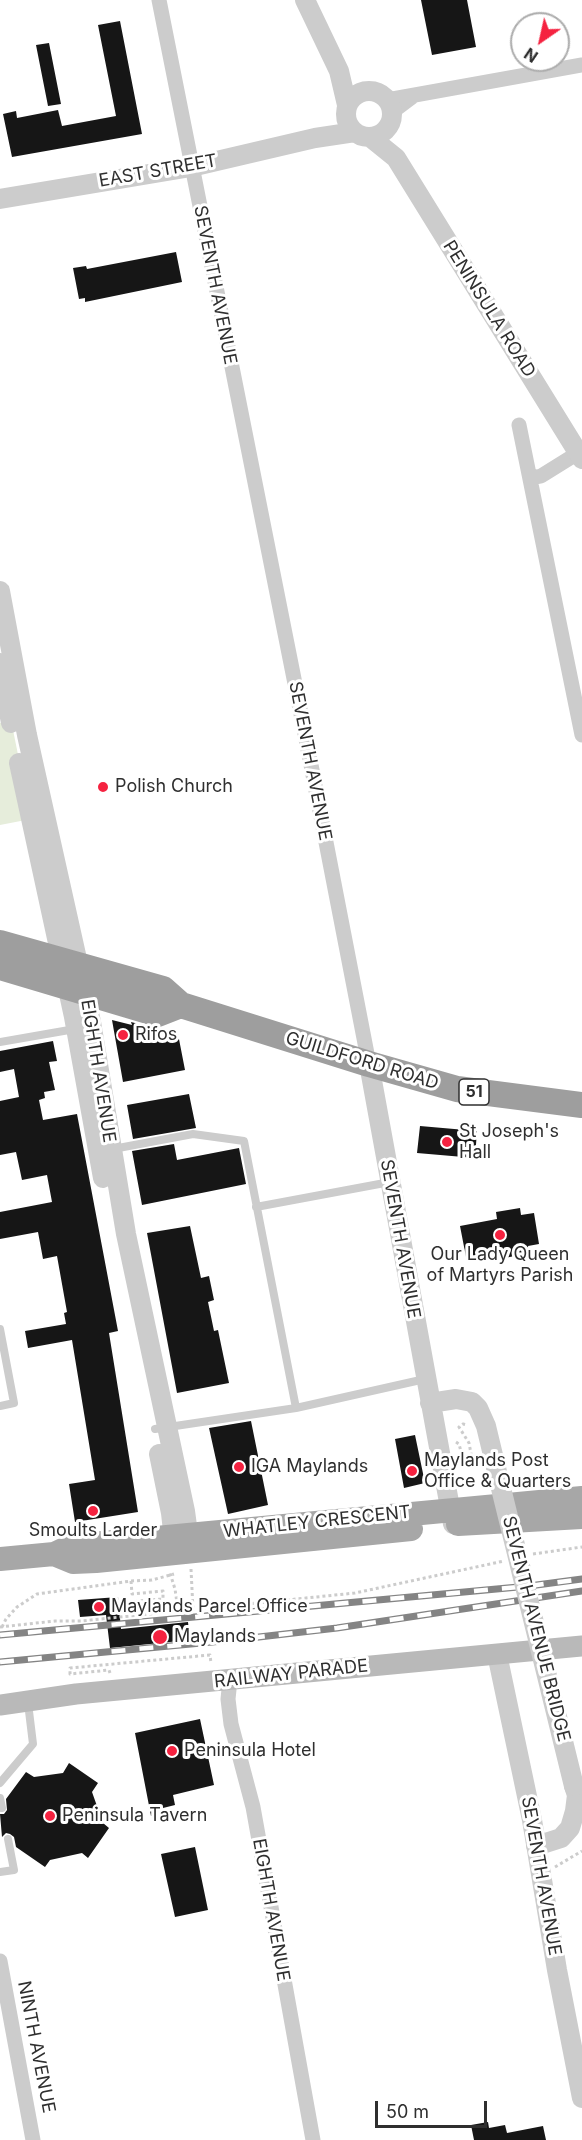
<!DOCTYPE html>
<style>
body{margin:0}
#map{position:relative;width:582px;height:2140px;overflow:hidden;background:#fff;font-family:Inter,sans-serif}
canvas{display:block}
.north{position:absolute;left:510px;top:12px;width:60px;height:60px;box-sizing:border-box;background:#fff;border:2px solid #acacac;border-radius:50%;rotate:214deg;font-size:16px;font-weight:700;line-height:24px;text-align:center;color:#2f2f2f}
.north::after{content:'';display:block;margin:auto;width:21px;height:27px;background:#f52240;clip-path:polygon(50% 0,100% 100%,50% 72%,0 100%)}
.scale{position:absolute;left:375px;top:2101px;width:112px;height:27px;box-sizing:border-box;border:3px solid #2f2f2f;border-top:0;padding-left:8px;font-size:18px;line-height:21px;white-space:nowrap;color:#2f2f2f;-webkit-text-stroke:4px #fff;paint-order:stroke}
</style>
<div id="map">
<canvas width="582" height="2140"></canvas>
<div class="north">N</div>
<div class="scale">50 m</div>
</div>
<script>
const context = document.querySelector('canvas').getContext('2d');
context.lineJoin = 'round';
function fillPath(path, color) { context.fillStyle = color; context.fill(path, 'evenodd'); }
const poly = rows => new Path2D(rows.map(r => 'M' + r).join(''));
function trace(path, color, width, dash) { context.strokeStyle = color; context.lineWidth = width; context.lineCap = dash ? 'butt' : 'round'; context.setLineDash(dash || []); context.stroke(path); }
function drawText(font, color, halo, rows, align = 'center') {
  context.font = font + ' Inter,sans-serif'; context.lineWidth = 6; context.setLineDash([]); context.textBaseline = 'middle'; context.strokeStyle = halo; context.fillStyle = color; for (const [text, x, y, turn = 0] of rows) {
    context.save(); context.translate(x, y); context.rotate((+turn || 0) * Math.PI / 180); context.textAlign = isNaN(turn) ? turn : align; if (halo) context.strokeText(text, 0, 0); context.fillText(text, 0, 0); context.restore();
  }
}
fillPath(poly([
 [11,720,31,819,0,825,0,723]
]), '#e6eddb');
fillPath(poly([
 [421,0,467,0,476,47,432,55],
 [120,21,142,134,12,157,3,114,16,111,17,118,58,110,62,126,116,116,98,25],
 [49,43,61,104,48,106,36,45],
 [176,252,182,282,85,302,85,298,79,299,73,268,86,266,87,269],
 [112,1020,132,1025,131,1022,178,1034,185,1070,123,1082],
 [53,1041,57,1061,49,1062,55,1090,44,1092,45,1098,39,1100,43,1120,77,1114,118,1331,109,1333,138,1512,75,1522,69,1484,95,1480,72,1340,28,1348,25,1331,66,1324,64,1313,67,1312,57,1256,43,1259,38,1232,0,1239,0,1212,52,1202,47,1175,22,1180,16,1152,0,1155,0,1101,19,1097,14,1069,0,1072,0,1051],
 [189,1094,196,1128,133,1139,127,1105],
 [420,1126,477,1131,475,1158,417,1153],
 [174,1144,177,1160,239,1148,246,1184,142,1205,132,1151],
 [520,1208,521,1215,534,1213,539,1244,528,1246,529,1253,505,1258,503,1250,466,1257,460,1226,497,1219,496,1212],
 [190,1226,201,1278,209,1276,214,1300,208,1302,214,1331,218,1330,229,1383,177,1393,147,1233],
 [251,1421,268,1505,228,1514,209,1428],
 [415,1435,425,1483,404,1488,395,1439],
 [118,1597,121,1629,188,1622,190,1640,110,1648,106,1615,80,1617,78,1600],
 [200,1719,214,1785,173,1795,175,1805,163,1808,165,1814,151,1816,135,1733],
 [69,1763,98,1783,92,1792,103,1823,109,1828,88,1858,82,1853,50,1860,45,1867,16,1847,14,1837,10,1834,6,1833,2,1837,0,1814,4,1814,7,1810,6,1799,26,1772,34,1777,63,1773],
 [195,1847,208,1910,175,1917,161,1854],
 [488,2122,489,2128,505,2125,507,2133,543,2126,546,2140,474,2140,471,2125]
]), '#161616');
trace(poly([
 [456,1442,459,1444,464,1463,468,1466,473,1464,469,1443,459,1427,463,1424,467,1425],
 [533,1554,582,1547],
 [191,1569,193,1609],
 [131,1581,132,1594,163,1591,163,1599,137,1601,138,1606,177,1603,175,1589,170,1573],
 [0,1627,55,1621,81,1621,355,1593,504,1561],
 [2,1627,6,1619,17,1607,37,1594,131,1581,152,1580,174,1574],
 [110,1673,109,1670,70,1674,70,1668,210,1655,211,1663],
 [555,1867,582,1851]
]), '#ccc', 3, [3, 3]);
trace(poly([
 [0,1042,75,1029],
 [113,1149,193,1134,244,1141,296,1408],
 [256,1207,390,1182],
 [0,1329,14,1403,0,1406],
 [155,1429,296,1408,425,1379],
 [0,1783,33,1744,28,1703],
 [0,1798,2,1808],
 [0,1872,14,1870,8,1839]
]), '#ccc', 8);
trace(poly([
 [159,0,306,739,369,1064],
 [387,100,582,65],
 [392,112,412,97],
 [519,425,582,735],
 [531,478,541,476,578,453],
 [230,1680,228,1699,231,1724,253,1807,313,2140],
 [0,1961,33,2140]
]), '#ccc', 15);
trace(poly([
 [305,0,339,71,347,105],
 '346 114a23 23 0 1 1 46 0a23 23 0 1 1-46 0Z',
 [370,137,396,158,582,459],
 [0,199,191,167,315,138,355,132],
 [0,591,27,735,91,1022,126,1234,185,1511,190,1548],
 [0,663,11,723],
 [19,763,74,1017,103,1178],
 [369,1064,453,1524],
 [430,1403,456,1399,472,1402,478,1408,486,1426,498,1476],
 [159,1454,171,1513,175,1549],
 [497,1654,532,1820,557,1970,582,2098],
 [536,1846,561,1838,570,1828,575,1811,577,1795,574,1786]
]), '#ccc', 20);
trace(poly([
 [0,1705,76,1694,582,1646]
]), '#b9b9b9', 21);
trace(poly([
 [458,1524,582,1517],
 [56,1555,73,1562,96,1561,411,1529],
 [0,1559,54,1554,71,1546,582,1498]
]), '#a7a7a7', 24);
trace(poly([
 [0,943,163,989,181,1005,369,1064,457,1089,582,1105],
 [0,967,158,1014,181,1005]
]), '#9e9e9e', 26);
const rail = poly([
 [0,1635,529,1586,582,1579],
 [0,1662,233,1640,337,1628,582,1591]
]);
trace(rail, '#848484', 7);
trace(rail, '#fff', 4.5, [14]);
trace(poly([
 [498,1476,574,1786]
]), '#ccc', 20);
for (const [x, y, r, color] of [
 [103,787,6,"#f52240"],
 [123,1035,6,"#f52240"],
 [447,1142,6,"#f52240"],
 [500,1235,6,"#f52240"],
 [239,1467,6,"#f52240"],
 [412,1471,6,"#f52240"],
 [93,1511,6,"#f52240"],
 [99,1607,6,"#f52240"],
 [160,1637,8,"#f52240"],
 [172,1751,6,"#f52240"],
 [50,1816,6,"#f52240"]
]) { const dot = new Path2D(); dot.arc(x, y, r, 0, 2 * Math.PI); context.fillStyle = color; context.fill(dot); trace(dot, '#fff', 2); }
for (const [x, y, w] of [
 [474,1092,30]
]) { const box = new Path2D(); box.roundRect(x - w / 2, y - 13, w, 26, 4.5); context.fillStyle = '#fff'; context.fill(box); trace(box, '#2f2f2f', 1.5); }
drawText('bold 16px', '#2f2f2f', null, [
 ["51",474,1092]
]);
drawText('18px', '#2f2f2f', '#fff', [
 ["EAST STREET",158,171,-10],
 ["SEVENTH AVENUE",215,285,79],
 ["PENINSULA ROAD",489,309,58],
 ["SEVENTH AVENUE",310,761,79],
 ["GUILDFORD ROAD",362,1061,17],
 ["EIGHTH AVENUE",98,1071,81],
 ["SEVENTH AVENUE",400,1239,80],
 ["WHATLEY CRESCENT",317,1522,-6],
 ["SEVENTH AVENUE BRIDGE",536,1629,76],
 ["RAILWAY PARADE",291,1674,-6],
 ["SEVENTH AVENUE",541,1876,80],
 ["EIGHTH AVENUE",271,1910,80],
 ["NINTH AVENUE",36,2047,79]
]);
drawText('18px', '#2f2f2f', '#fff', [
 ["Polish Church",115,787],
 ["Rifos",135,1035],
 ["St Joseph's",459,1132],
 ["Hall",459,1153],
 ["Our Lady Queen",500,1255,"center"],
 ["of Martyrs Parish",500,1276,"center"],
 ["Maylands Post",424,1461],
 ["Office & Quarters",424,1482],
 ["IGA Maylands",251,1467],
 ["Smoults Larder",93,1531,"center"],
 ["Maylands Parcel Office",111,1607],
 ["Maylands",174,1637],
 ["Peninsula Hotel",184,1751],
 ["Peninsula Tavern",62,1816]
], 'left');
</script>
